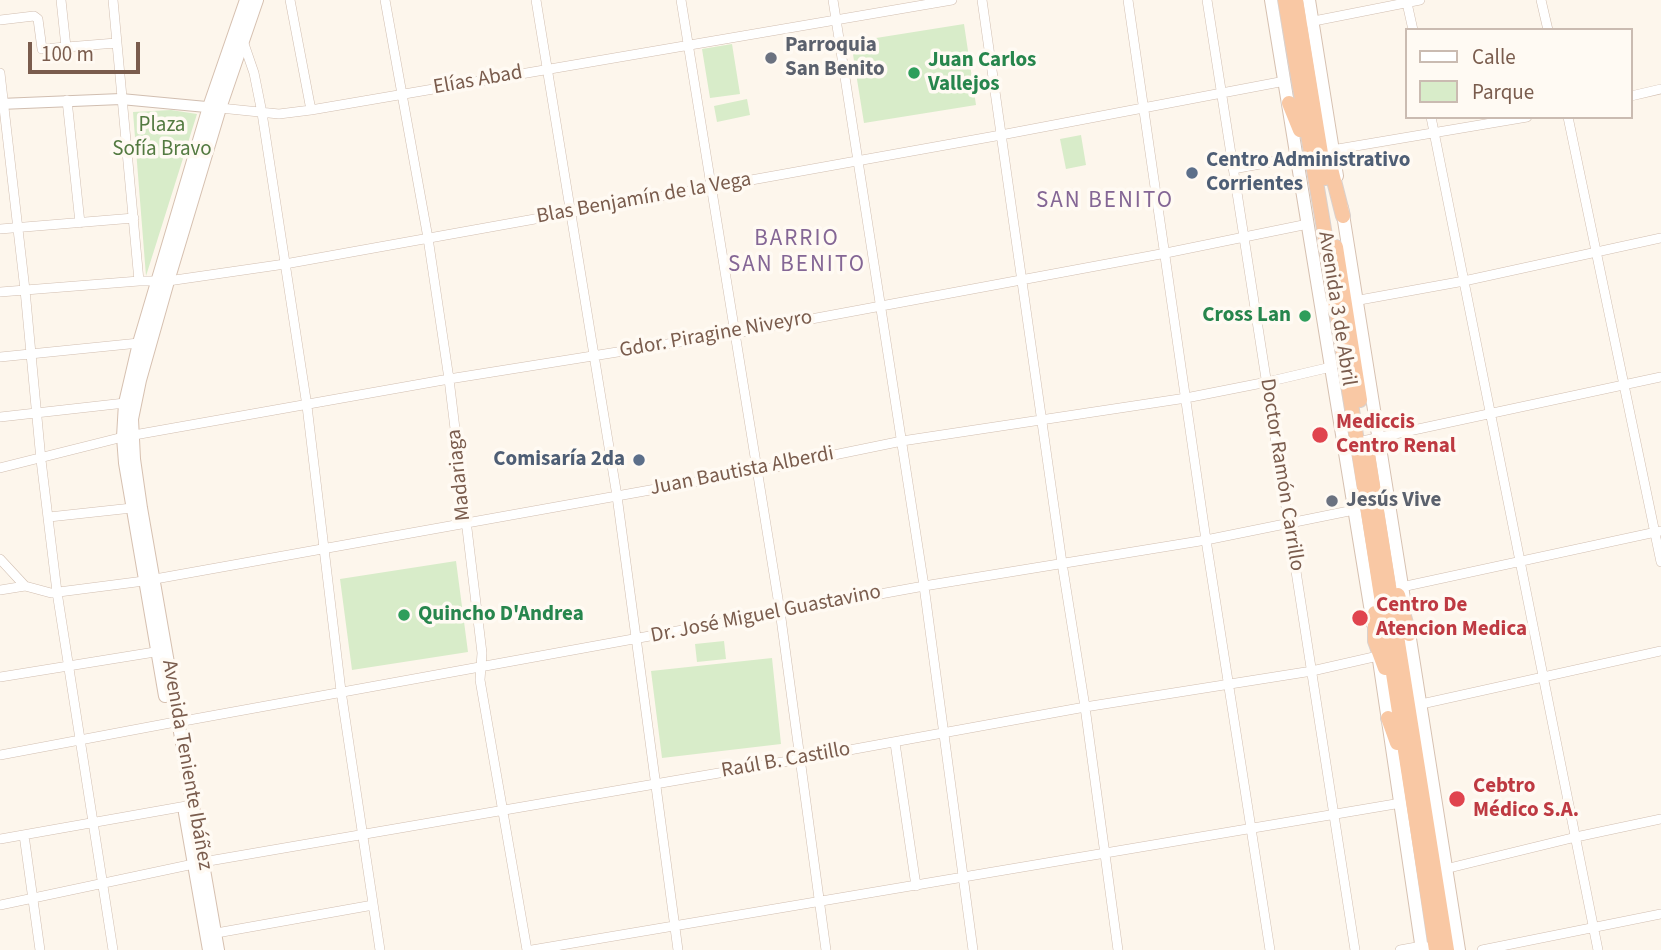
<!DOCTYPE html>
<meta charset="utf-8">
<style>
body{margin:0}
#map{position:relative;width:1661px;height:950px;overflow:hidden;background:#fdf6ec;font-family:"Source Sans 3",sans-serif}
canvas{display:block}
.legend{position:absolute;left:1405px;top:28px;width:228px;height:91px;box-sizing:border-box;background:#fffaf3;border:2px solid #cabbb1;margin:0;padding:9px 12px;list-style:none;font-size:21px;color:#7a5c4d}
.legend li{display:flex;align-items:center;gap:14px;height:35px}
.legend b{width:35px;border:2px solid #cabbb1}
.scale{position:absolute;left:28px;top:42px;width:112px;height:32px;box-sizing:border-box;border:4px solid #7a5c4d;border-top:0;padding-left:9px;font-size:21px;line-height:24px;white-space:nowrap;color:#7a5c4d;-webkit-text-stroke:5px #fffaf3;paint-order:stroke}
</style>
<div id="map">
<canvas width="1661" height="950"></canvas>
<ul class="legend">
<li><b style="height:9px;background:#fff"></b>Calle</li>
<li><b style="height:19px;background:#d8ecc9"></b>Parque</li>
</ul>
<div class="scale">100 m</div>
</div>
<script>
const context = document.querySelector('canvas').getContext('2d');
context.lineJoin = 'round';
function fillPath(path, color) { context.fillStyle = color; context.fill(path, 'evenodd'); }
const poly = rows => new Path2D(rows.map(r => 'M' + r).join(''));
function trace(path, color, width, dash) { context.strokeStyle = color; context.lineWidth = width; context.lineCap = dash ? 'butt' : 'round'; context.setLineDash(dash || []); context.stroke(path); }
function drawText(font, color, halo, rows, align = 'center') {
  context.font = font + ' "Source Sans 3",sans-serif'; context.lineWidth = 7; context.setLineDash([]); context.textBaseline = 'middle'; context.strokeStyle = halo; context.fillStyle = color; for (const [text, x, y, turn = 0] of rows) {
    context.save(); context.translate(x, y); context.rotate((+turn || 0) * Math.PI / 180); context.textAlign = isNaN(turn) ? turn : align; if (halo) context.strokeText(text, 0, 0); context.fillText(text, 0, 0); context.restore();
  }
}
fillPath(poly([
 [964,24,976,105,864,123,851,42],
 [732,44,740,94,710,98,702,49],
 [747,99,750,115,717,122,714,106],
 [171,110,197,114,146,276,133,112],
 [1081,135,1086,165,1066,169,1060,139],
 [456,561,468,652,352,670,340,579],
 [724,641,726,659,697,662,695,644],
 [772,658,781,744,662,758,651,671]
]), '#d8ecc9');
const minor = poly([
 [61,0,66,47],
 [113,0,139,281],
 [290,0,311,110],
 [385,0,428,238,449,379,482,653,480,680,527,950],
 [536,0,617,496,678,950],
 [681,0,780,611,826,950],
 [833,0,924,586,973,950],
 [982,0,1062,563,1085,707,1118,950],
 [1128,0,1206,540,1270,950],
 [1207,0,1355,950],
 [1541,0,1548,30],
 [1407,3,1413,30],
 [0,20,34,16,38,19,42,49,116,43],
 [1309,22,1420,0],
 [243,41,254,73,262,113,307,406,341,691,380,950],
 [0,73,25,290,41,460,57,592,113,950],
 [1631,96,1661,89],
 [67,100,80,223],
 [220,108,279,114,311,110,952,0],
 [1431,117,1598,950],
 [1568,117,1661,562],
 [1332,150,1527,117],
 [1233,169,1298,157],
 [0,229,134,218],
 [0,292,139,281,168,281,285,264,1001,135,1285,81],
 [1321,307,1464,281,1661,238],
 [0,357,139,343],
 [0,417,125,403],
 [1353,443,1661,377],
 [0,468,123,437,449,379,736,333,1166,253,1308,224],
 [49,517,132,508],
 [0,559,25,586,51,593,144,581,756,471,902,441,1186,398,1267,382,1331,367],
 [1397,588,1661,531],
 [0,590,25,586],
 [0,677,161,651],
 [1417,705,1661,651],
 [178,722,924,586,1206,540,1354,510],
 [895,743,916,886],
 [0,755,170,723],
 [24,835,40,950],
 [0,839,192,805],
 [1441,870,1576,837,1661,819],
 [0,905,203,862,800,759,1085,707,1312,671,1378,656],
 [211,934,373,905],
 [532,950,1401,803],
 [1400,950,1422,946,1440,950],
 [1482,950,1661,914]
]);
const tertiary = poly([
 [0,104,121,99,217,108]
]);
const secondary = poly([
 [1271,0,1373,624],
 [1309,0,1337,176],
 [1342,208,1405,605],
 [1408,626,1459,950],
 [1379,660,1422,950],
 [165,696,125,463,123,437,125,403,139,343,209,107,246,0],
 [185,813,209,950],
 [218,950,141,508,134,459,132,419,140,380,168,281,220,108,257,0]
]);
const trunk = poly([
 [1285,0,1323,223,1436,950],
 [1296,0,1325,178],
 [1289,103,1300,130],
 [1330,165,1343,216],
 [1336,247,1360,400],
 [1368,454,1447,950],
 [1398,595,1409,634],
 [1375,613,1375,641,1385,668],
 [1388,718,1397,743]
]);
trace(minor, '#d1beb0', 10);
trace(tertiary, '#d1beb0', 12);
trace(secondary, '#d6c0b0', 14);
trace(trunk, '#dad1cd', 16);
trace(minor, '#fff', 9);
trace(tertiary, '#fff', 10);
trace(secondary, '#fff', 12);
trace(trunk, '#f9c8a4', 14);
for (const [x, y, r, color] of [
 [771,58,7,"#6b7280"],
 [914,73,7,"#2e9e5b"],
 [1192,173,7,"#5c6f8a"],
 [1305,316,7,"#2e9e5b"],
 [1320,435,9,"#e0444e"],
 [639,460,7,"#5c6f8a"],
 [1332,501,7,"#6b7280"],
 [404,615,7,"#2e9e5b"],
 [1360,618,9,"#e0444e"],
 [1457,799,9,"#e0444e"]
]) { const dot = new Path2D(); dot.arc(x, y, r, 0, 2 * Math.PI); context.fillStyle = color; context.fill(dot); trace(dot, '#fffaf3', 2.5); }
drawText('bold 21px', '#5b616d', '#fffaf3', [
 ["Parroquia",785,46],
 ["San Benito",785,70],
 ["Jesús Vive",1346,501]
], 'left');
drawText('bold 21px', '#27864d', '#fffaf3', [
 ["Juan Carlos",928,61],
 ["Vallejos",928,85],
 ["Cross Lan",1291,316,"right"],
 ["Quincho D'Andrea",418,615]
], 'left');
drawText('21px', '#7a5c4d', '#fffaf3', [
 ["Elías Abad",478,81,-10],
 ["Blas Benjamín de la Vega",644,199,-10],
 ["Avenida 3 de Abril",1336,309,81],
 ["Gdor. Piragine Niveyro",716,335,-10],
 ["Juan Bautista Alberdi",742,472,-11],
 ["Madariaga",460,475,-96],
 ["Doctor Ramón Carrillo",1281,475,81],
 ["Dr. José Miguel Guastavino",766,615,-11],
 ["Raúl B. Castillo",786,761,-10],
 ["Avenida Teniente Ibáñez",186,765,80]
]);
drawText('21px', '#537a41', '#fffaf3', [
 ["Plaza",162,126],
 ["Sofía Bravo",162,150]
]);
drawText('bold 21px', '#4e5e75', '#fffaf3', [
 ["Centro Administrativo",1206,161],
 ["Corrientes",1206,185],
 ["Comisaría 2da",625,460,"right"]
], 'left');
drawText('bold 21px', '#be3a42', '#fffaf3', [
 ["Mediccis",1336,423],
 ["Centro Renal",1336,447],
 ["Centro De",1376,606],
 ["Atencion Medica",1376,630],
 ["Cebtro",1473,787],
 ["Médico S.A.",1473,811]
], 'left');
context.letterSpacing = '2px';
drawText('23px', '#846695', '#fffaf3', [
 ["SAN BENITO",1105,202],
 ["BARRIO",797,240],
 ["SAN BENITO",797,266]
]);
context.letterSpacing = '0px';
</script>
